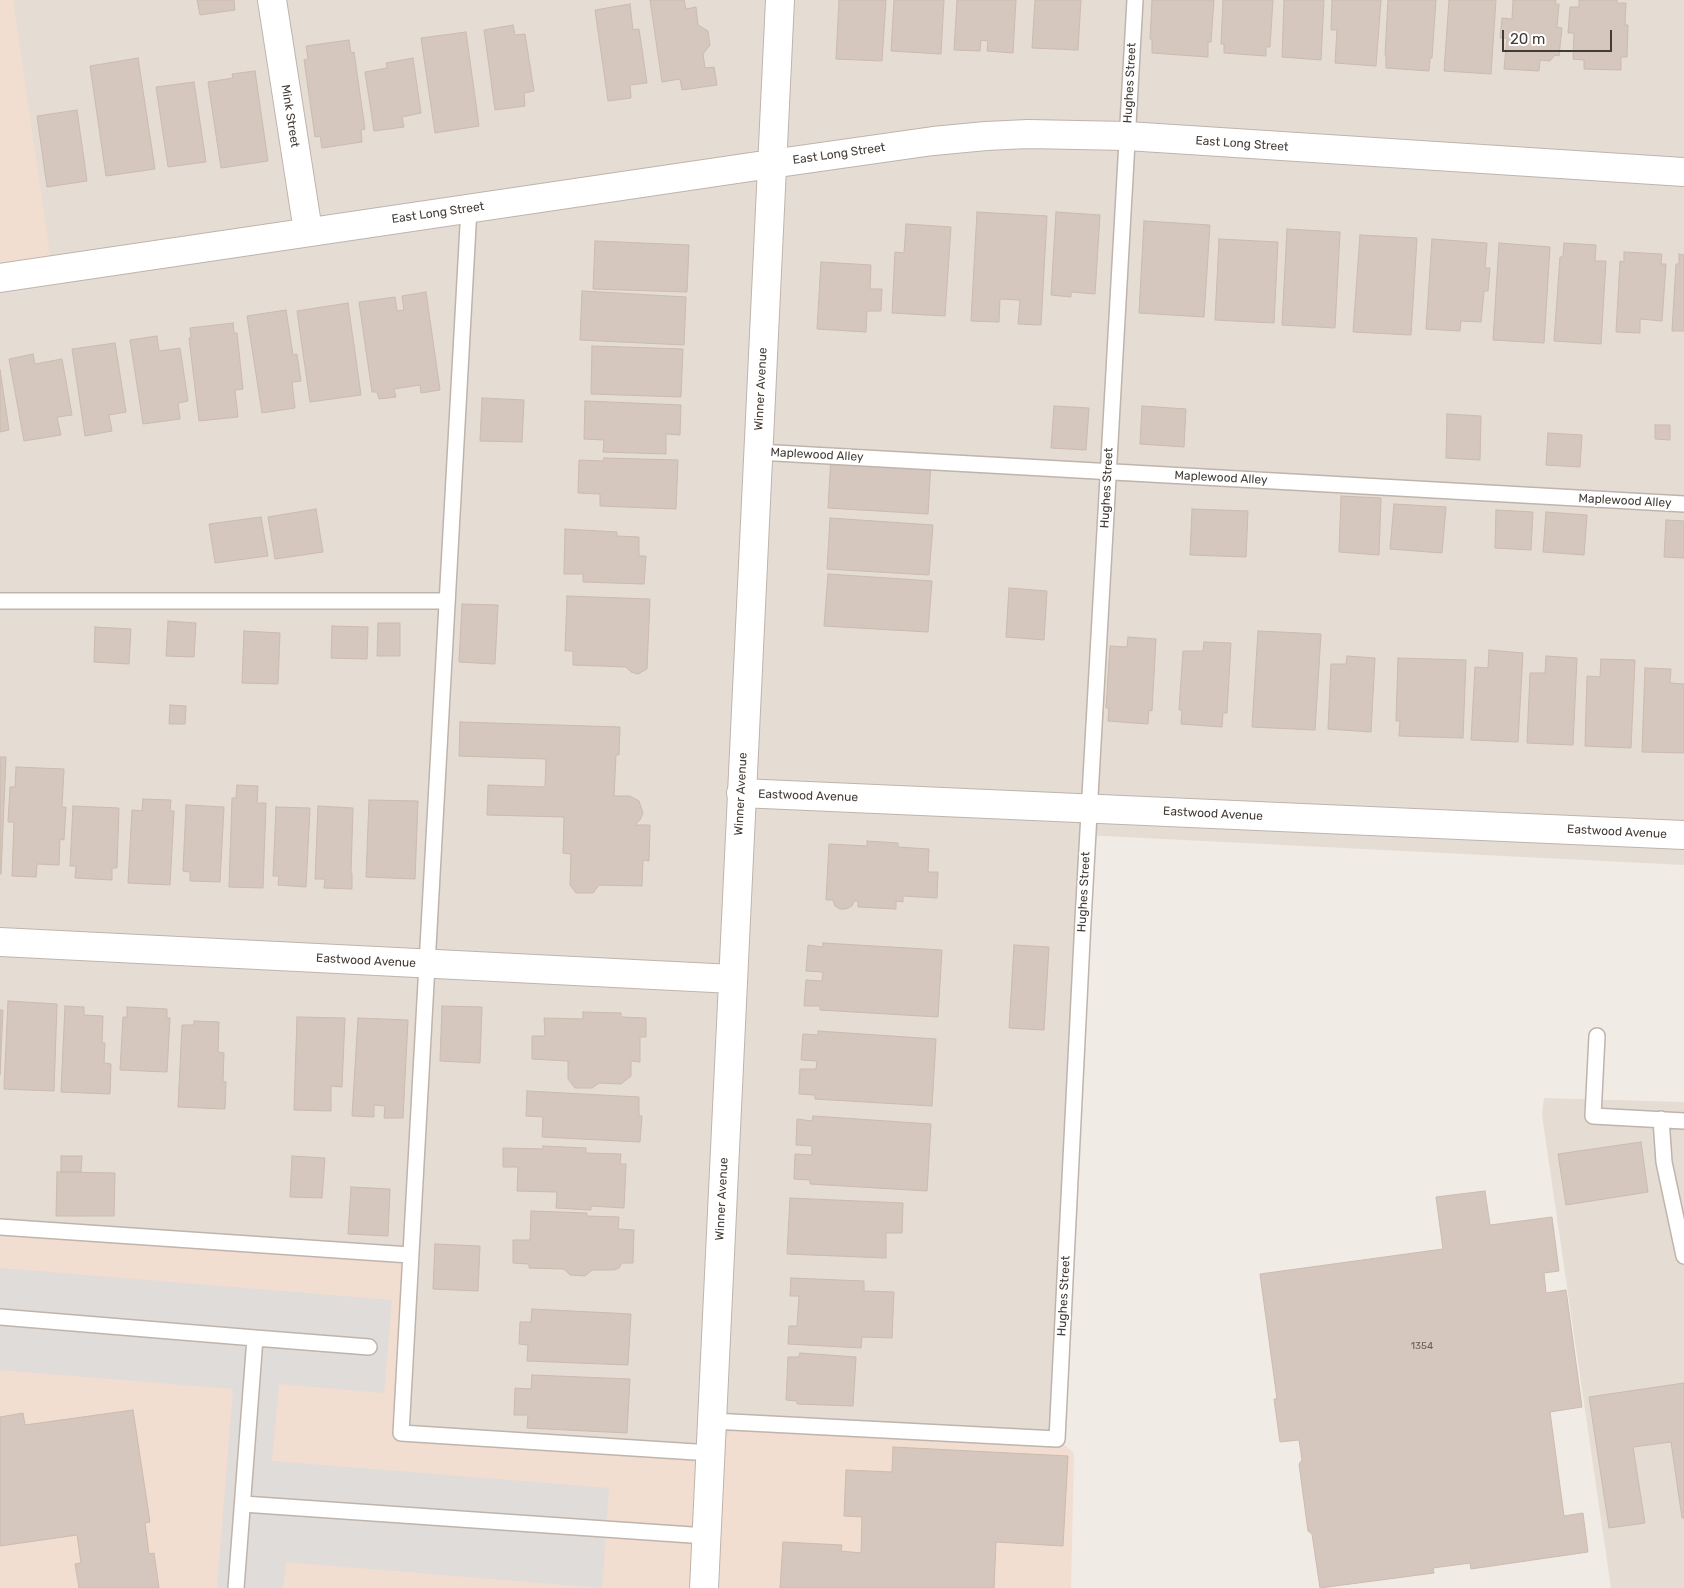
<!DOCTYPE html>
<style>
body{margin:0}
#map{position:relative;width:1684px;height:1588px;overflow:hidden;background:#f1ebe5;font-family:Rubik,sans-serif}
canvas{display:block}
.scale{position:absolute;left:1502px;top:30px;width:110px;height:22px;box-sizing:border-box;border:2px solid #433b35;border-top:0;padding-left:6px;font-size:15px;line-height:18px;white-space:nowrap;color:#433b35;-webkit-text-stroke:4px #fff;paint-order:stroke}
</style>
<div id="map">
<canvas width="1684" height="1588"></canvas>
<div class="scale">20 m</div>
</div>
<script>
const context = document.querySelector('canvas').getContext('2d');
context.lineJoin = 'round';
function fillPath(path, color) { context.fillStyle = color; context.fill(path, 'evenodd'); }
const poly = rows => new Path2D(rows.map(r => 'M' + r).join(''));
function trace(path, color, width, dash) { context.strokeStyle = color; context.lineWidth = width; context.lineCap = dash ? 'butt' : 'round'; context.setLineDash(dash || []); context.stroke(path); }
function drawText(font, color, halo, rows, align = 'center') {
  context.font = font + ' Rubik,sans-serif'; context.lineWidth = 4; context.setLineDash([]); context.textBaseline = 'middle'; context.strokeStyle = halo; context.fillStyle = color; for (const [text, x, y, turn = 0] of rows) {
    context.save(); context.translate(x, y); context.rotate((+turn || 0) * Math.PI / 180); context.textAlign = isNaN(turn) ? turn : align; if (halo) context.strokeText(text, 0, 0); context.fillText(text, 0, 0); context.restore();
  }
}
fillPath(poly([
 [0,0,1684,0,1684,865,1084,835,1057,1439,719,1444,401,1433,0,1229],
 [1544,1098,1684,1102,1684,1588,1611,1588,1542,1115]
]), '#e5dcd3');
fillPath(poly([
 [0,0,13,0,52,268,0,276],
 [0,1229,414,1257,401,1433,719,1444,736,1426,1057,1439,1074,1453,1071,1588,0,1588]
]), '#f2ddd1');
fillPath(poly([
 [0,1268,392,1300,384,1393,279,1384,272,1461,609,1488,602,1588,286,1562,283,1588,217,1588,233,1389,0,1370]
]), '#dfdcda');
const building = poly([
 [197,0,234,0,235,10,200,15,197,0],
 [650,0,684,0,686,9,696,7,698,25,708,31,710,45,703,54,705,68,714,67,717,85,682,90,680,79,662,82,650,0],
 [839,0,886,0,882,61,836,59,839,0],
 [894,0,944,0,941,54,891,51,894,0],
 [957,0,1016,0,1013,53,987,51,988,41,981,40,980,51,954,50,957,0],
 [1035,0,1081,0,1078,50,1032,48,1035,0],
 [1152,0,1214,0,1211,42,1208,42,1208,57,1152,53,1152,39,1150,39,1152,0],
 [1223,0,1273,0,1270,47,1266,47,1266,56,1224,53,1224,44,1221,44,1223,0],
 [1284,0,1324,0,1321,60,1282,57,1284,0],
 [1332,0,1381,0,1376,66,1335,63,1337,30,1331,30,1332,0],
 [1388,0,1436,0,1432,58,1430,58,1429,71,1386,68,1386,56,1385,55,1388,0],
 [1449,0,1496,0,1491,74,1444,71,1449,0],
 [1513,0,1556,0,1555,4,1559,4,1557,27,1562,28,1559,56,1555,55,1550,61,1540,60,1539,71,1504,69,1507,38,1500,38,1502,18,1512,19,1513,0],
 [1579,0,1617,0,1617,3,1626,3,1625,25,1628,25,1627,57,1621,57,1621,70,1584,69,1584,60,1573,59,1574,33,1568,33,1570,7,1579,7,1579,0],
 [630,4,633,30,639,29,647,83,630,85,631,98,608,101,595,10,630,4],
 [513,25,515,35,525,34,534,91,524,93,525,106,495,110,484,30,513,25],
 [466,32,479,126,435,133,421,38,466,32],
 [349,40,351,53,354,52,365,129,361,130,362,142,322,148,320,136,315,137,304,60,308,59,306,46,349,40],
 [138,58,155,169,106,176,90,66,138,58],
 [413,58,421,113,402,117,404,127,374,131,365,72,387,68,386,63,413,58],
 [255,71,268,161,221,168,208,82,233,78,232,74,255,71],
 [194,82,206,162,168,167,156,87,194,82],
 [77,110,87,181,47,187,37,116,77,110],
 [977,212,1047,216,1041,325,1018,324,1020,300,1000,299,999,322,971,321,977,212],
 [1056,212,1100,215,1095,294,1071,292,1071,297,1051,295,1056,212],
 [1144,221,1210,225,1204,317,1139,313,1144,221],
 [906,224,951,227,945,316,892,313,895,252,904,253,906,224],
 [1287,229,1340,232,1335,328,1282,325,1287,229],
 [1360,235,1417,238,1411,335,1353,332,1360,235],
 [1219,239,1278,242,1274,323,1215,320,1219,239],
 [1432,239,1487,243,1485,268,1490,268,1488,291,1484,291,1481,322,1461,321,1460,331,1426,329,1432,239],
 [595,241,689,245,687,292,593,289,595,241],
 [1499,243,1550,247,1544,343,1493,340,1499,243],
 [1564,243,1596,245,1595,261,1606,261,1601,344,1554,341,1560,257,1563,257,1564,243],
 [1624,252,1662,254,1661,264,1666,264,1662,321,1640,319,1640,333,1616,332,1620,261,1624,262,1624,252],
 [1679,254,1684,255,1684,331,1672,331,1676,264,1679,264,1679,254],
 [821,262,871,265,870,289,882,289,881,311,867,311,866,332,817,329,821,262],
 [582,291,686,297,684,345,580,340,582,291],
 [426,292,440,390,421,393,420,385,394,389,396,397,379,399,377,392,372,392,359,302,395,297,397,311,404,310,402,296,426,292],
 [348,303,361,395,310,402,297,311,348,303],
 [286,310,293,355,297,354,301,381,292,382,295,408,262,413,247,316,286,310],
 [233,323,234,333,237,333,243,389,235,390,238,417,199,421,189,338,191,338,190,328,233,323],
 [157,336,159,351,180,348,188,401,178,403,180,419,143,424,130,340,157,336],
 [115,343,126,412,109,415,112,431,85,436,72,349,115,343],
 [592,346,683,349,681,397,591,394,592,346],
 [33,354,35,364,62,359,72,415,57,417,61,435,24,441,9,359,33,354],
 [0,370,9,430,0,432,0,370],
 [482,398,524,400,522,442,480,441,482,398],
 [585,401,681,405,680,435,666,434,666,454,603,452,604,440,584,439,585,401],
 [1054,406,1089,408,1086,450,1051,448,1054,406],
 [1142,406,1186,409,1184,447,1140,444,1142,406],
 [1447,414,1481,416,1480,460,1446,458,1447,414],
 [1655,425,1670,425,1670,440,1655,439,1655,425],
 [1548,433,1582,435,1580,467,1546,465,1548,433],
 [831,456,931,462,928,514,828,508,831,456],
 [604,458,678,460,676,509,600,506,600,494,578,493,579,460,603,461,604,458],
 [1341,496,1381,498,1379,555,1339,552,1341,496],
 [1394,504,1446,507,1442,553,1390,549,1394,504],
 [316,509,323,552,275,559,268,517,316,509],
 [1192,509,1248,511,1246,557,1190,555,1192,509],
 [1496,510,1533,512,1531,550,1495,548,1496,510],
 [1546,512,1587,515,1584,555,1543,552,1546,512],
 [261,517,268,556,215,563,209,524,261,517],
 [830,518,933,525,929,575,827,569,830,518],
 [1666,520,1684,521,1684,558,1664,557,1666,520],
 [565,529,617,532,617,536,639,537,639,556,646,556,644,584,583,582,583,574,564,574,565,529],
 [828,574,932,581,928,632,824,626,828,574],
 [1009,588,1047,591,1044,640,1006,637,1009,588],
 [567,596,650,599,647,669,638,674,631,672,626,667,573,665,573,651,565,651,567,596],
 [462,604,498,605,495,664,459,662,462,604],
 [168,621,196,623,194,657,166,656,168,621],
 [378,623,400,623,400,656,377,656,378,623],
 [332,626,368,627,367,659,331,658,332,626],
 [95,627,131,629,129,664,94,662,95,627],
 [244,631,280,633,278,684,242,683,244,631],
 [1258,631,1321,634,1315,730,1252,727,1258,631],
 [1128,637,1156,639,1152,711,1149,710,1148,724,1108,721,1109,708,1106,708,1110,646,1127,647,1128,637],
 [1204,642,1231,643,1227,713,1223,713,1222,727,1181,724,1182,710,1179,710,1183,651,1203,651,1204,642],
 [1489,650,1523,653,1518,742,1471,740,1475,667,1488,668,1489,650],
 [1347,656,1375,658,1371,732,1328,729,1331,664,1346,664,1347,656],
 [1546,656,1577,658,1573,745,1527,743,1530,673,1545,673,1546,656],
 [1398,658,1466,660,1463,738,1399,736,1400,721,1396,721,1398,658],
 [1601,659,1635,660,1631,748,1585,746,1587,676,1600,677,1601,659],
 [1645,668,1671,669,1670,683,1684,684,1684,753,1642,752,1645,668],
 [170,705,186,706,185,724,169,724,170,705],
 [460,722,620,727,619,755,616,755,614,796,630,796,639,801,643,813,640,820,635,825,650,825,649,861,643,860,642,886,599,885,593,893,576,893,570,885,571,854,563,853,564,817,487,815,488,785,545,787,546,759,459,756,460,722],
 [0,757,6,757,1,874,0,874,0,757],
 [16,767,64,769,62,807,66,807,64,840,60,839,59,865,37,864,36,877,12,876,14,822,8,822,10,787,15,787,16,767],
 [237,785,258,786,257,803,266,803,263,888,229,887,232,798,236,798,237,785],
 [143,799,171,800,170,811,174,811,170,885,128,883,132,810,142,811,143,799],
 [369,800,418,801,415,879,366,877,369,800],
 [186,805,224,807,220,882,190,881,190,872,183,871,186,805],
 [73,806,119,808,117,868,112,868,112,880,75,878,76,866,70,866,73,806],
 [318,806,353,808,351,873,352,873,352,889,324,888,325,879,315,879,318,806],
 [276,807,310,808,306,887,278,885,279,876,273,876,276,807],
 [867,841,898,843,898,847,929,849,928,872,938,872,937,898,903,896,903,902,896,901,896,909,858,907,858,901,854,901,852,906,846,909,840,909,835,906,833,900,826,900,829,844,867,846,867,841],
 [823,943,942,950,938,1017,820,1010,820,1006,804,1006,806,980,822,981,823,972,806,971,808,945,823,947,823,943],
 [1014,945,1049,947,1044,1030,1009,1028,1014,945],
 [8,1001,57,1004,54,1091,4,1089,8,1001],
 [65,1006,84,1007,84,1015,103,1016,102,1043,105,1043,104,1063,111,1064,110,1094,61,1092,65,1006],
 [442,1006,482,1007,480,1063,440,1061,442,1006],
 [127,1007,167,1009,167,1018,170,1018,167,1072,120,1070,123,1017,127,1017,127,1007],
 [0,1010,3,1010,0,1075,0,1010],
 [583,1012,621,1013,621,1017,646,1018,646,1037,640,1037,640,1062,631,1061,631,1076,621,1084,599,1083,592,1088,575,1088,568,1079,568,1061,532,1059,532,1036,545,1036,544,1018,583,1019,583,1012],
 [297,1017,345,1018,342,1087,331,1086,331,1111,294,1110,297,1017],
 [358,1018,408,1020,403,1118,384,1118,385,1106,374,1105,374,1117,352,1116,358,1018],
 [194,1021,219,1022,218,1052,224,1053,223,1081,226,1082,225,1109,178,1107,182,1025,194,1025,194,1021],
 [818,1031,936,1039,932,1106,815,1099,815,1095,799,1094,800,1069,816,1069,817,1061,801,1060,803,1034,818,1035,818,1031],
 [527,1091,639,1097,639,1116,642,1116,640,1142,542,1137,543,1117,526,1116,527,1091],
 [813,1116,931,1124,927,1191,810,1184,810,1180,794,1179,795,1154,812,1155,812,1146,796,1145,797,1119,812,1121,813,1116],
 [1641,1142,1648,1192,1566,1205,1558,1154,1641,1142],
 [543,1146,586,1148,586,1153,621,1154,620,1164,626,1164,624,1208,591,1206,591,1210,556,1208,557,1192,517,1191,518,1167,503,1167,503,1148,543,1149,543,1146],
 [61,1156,82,1156,81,1172,61,1172,61,1156],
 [292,1156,325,1158,322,1198,290,1197,292,1156],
 [57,1172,115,1173,114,1216,56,1216,57,1172],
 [351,1187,390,1189,388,1236,348,1234,351,1187],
 [1485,1191,1490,1225,1552,1217,1559,1271,1544,1273,1546,1293,1566,1290,1582,1407,1550,1412,1564,1516,1583,1513,1588,1552,1471,1569,1470,1563,1433,1568,1434,1573,1320,1588,1312,1534,1308,1531,1299,1464,1302,1460,1299,1440,1280,1442,1274,1399,1277,1399,1260,1274,1443,1249,1436,1197,1485,1191],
 [790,1198,903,1203,902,1233,886,1233,886,1258,787,1254,790,1198],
 [531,1211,587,1213,587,1216,619,1217,618,1229,634,1230,633,1263,622,1263,619,1268,614,1270,592,1270,585,1276,570,1275,564,1269,529,1268,529,1264,513,1263,513,1240,530,1240,531,1211],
 [435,1244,480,1246,478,1291,433,1289,435,1244],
 [791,1278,864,1281,864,1291,894,1292,892,1338,862,1337,861,1348,788,1344,789,1326,797,1326,799,1296,790,1296,791,1278],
 [532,1309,631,1314,628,1365,527,1361,528,1345,519,1344,520,1322,531,1322,532,1309],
 [800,1353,856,1357,853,1406,797,1404,797,1401,786,1400,788,1357,799,1357,800,1353],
 [532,1375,630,1379,627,1433,527,1428,528,1415,514,1415,515,1388,531,1389,532,1375],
 [1684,1383,1684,1518,1682,1518,1671,1442,1633,1447,1645,1523,1609,1528,1589,1397,1684,1383],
 [133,1410,150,1522,145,1523,149,1554,154,1553,159,1588,79,1588,75,1564,81,1563,77,1535,0,1546,0,1417,23,1413,25,1425,133,1410],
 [893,1447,1068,1456,1063,1546,996,1542,994,1588,780,1588,783,1542,842,1545,841,1551,861,1553,862,1517,844,1516,846,1470,892,1472,893,1447]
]);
fillPath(building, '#d5c7be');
trace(building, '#ccbbaf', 1);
const service = poly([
 [469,208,401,1433,711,1453],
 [758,452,1684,504],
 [0,601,447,601],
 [1597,1036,1593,1116,1684,1121],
 [1661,1119,1664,1162,1684,1256],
 [0,1227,410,1255],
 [0,1317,255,1338,236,1588],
 [255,1338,369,1347],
 [712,1421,1057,1439,1083,920,1135,0],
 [243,1504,706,1536]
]);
const minor = poly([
 [272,0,308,231],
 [0,278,771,164,933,141,986,136,1028,134,1127,136,1684,172],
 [741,793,1684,835],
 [0,942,733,979],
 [704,1588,780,0]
]);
trace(service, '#bfb4ab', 18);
trace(minor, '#bfb4ab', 30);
trace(service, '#fff', 15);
trace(minor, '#fff', 28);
drawText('10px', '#685e57', null, [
 ["1354",1422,1346]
]);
drawText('12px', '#433b35', '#fff', [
 ["Hughes Street",1130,83,-87],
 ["Mink Street",290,116,81],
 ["East Long Street",1242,144,4],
 ["East Long Street",839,154,-8],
 ["East Long Street",438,213,-8],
 ["Winner Avenue",761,389,-87],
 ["Maplewood Alley",817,455,3],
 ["Maplewood Alley",1221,478,3],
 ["Hughes Street",1107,488,-87],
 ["Maplewood Alley",1625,501,3],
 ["Winner Avenue",741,794,-87],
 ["Eastwood Avenue",808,796,2],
 ["Eastwood Avenue",1213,814,3],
 ["Eastwood Avenue",1617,832,3],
 ["Hughes Street",1084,892,-87],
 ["Eastwood Avenue",366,961,3],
 ["Winner Avenue",722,1199,-87],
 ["Hughes Street",1064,1296,-87]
]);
</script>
